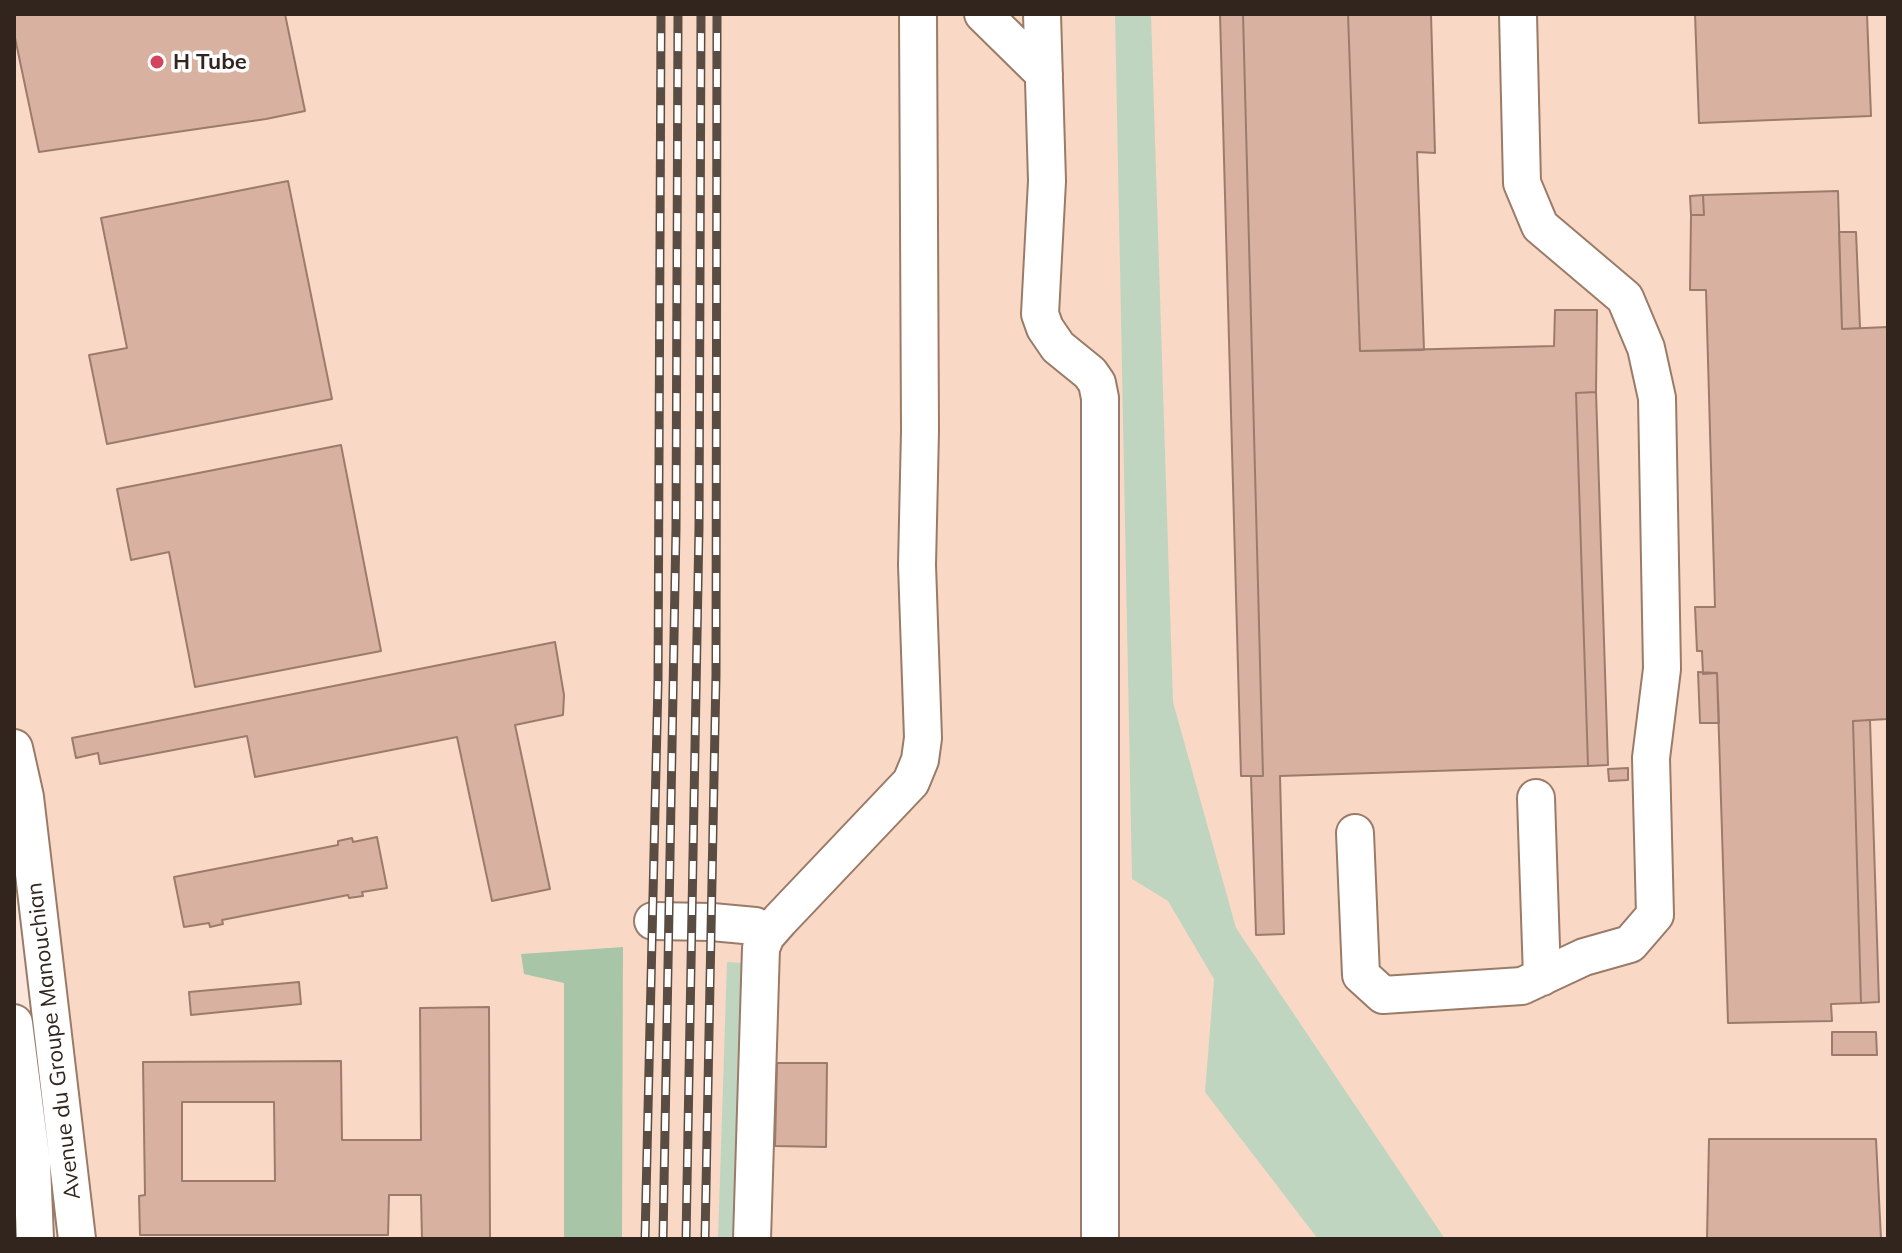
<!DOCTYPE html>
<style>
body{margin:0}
#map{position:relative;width:1902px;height:1253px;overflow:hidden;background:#fae6da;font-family:Mulish,sans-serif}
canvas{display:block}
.frame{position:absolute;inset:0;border:16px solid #31251d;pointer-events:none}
</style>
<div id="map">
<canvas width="1902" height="1253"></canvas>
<div class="frame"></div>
</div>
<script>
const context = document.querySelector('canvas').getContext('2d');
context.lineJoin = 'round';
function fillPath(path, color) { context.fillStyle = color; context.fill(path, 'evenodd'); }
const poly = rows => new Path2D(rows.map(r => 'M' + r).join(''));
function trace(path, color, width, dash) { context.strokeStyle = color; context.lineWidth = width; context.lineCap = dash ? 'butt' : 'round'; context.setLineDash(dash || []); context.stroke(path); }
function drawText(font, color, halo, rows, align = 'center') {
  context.font = font + ' Mulish,sans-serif'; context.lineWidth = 7; context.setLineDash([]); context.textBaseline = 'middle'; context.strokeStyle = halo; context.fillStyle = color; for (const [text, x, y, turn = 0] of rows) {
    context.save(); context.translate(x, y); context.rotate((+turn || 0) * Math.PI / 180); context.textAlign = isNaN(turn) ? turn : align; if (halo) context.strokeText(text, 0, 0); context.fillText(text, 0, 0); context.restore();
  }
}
fillPath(poly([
 [14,14,1888,14,1888,1239,56,1239,40,1070,14,878]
]), '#f9d9c5');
fillPath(poly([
 [1115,14,1151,14,1173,702,1236,928,1445,1239,1318,1239,1205,1092,1214,979,1168,901,1132,879],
 [727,962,744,963,739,1239,718,1239]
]), '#c0d5c0');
fillPath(poly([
 [623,947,622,1239,564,1239,564,983,524,974,521,954]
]), '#a8c5a8');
const building = poly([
 [14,14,285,14,305,111,266,119,39,152,14,33,14,14],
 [1220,14,1243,14,1263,776,1241,776,1220,14],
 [1243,14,1348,14,1360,351,1554,346,1555,310,1597,310,1596,392,1576,393,1588,766,1280,776,1284,934,1256,935,1251,776,1263,776,1243,14],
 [1348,14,1431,14,1435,153,1417,152,1424,350,1360,351,1348,14],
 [1695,14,1867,14,1871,116,1699,123,1695,14],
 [288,181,332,399,107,444,89,355,127,348,101,218,288,181],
 [1838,191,1842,329,1888,327,1888,719,1853,721,1861,1003,1831,1004,1832,1021,1728,1023,1717,673,1703,674,1702,651,1697,651,1695,607,1715,607,1706,290,1690,290,1691,215,1704,215,1703,195,1838,191],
 [1703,195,1704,215,1691,215,1690,196,1703,195],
 [1839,232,1856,232,1860,328,1842,329,1839,232],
 [1596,392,1608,765,1588,766,1576,393,1596,392],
 [341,445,381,651,195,687,169,552,131,560,117,489,341,445],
 [555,642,564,695,563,715,515,725,550,889,492,901,457,737,255,777,247,736,100,764,98,753,76,758,72,738,555,642],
 [1698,672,1717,673,1719,723,1700,723,1698,672],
 [1870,720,1879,1002,1861,1003,1853,721,1870,720],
 [1628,768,1628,780,1609,781,1608,769,1628,768],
 [377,837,387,888,362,892,363,896,349,898,348,895,222,920,223,924,210,927,209,923,184,927,174,877,338,845,338,841,352,838,353,842,377,837],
 [299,982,301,1004,191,1015,189,992,299,982],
 [489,1007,490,1239,422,1239,421,1195,389,1195,388,1235,140,1235,139,1196,145,1195,143,1062,341,1061,342,1140,421,1140,420,1008,489,1007],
 [182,1102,274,1102,275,1181,182,1181,182,1102],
 [1832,1032,1876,1032,1877,1055,1832,1055,1832,1032],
 [777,1063,827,1063,826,1147,775,1146,777,1063],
 [1709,1139,1876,1139,1881,1239,1707,1239,1709,1139]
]);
fillPath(building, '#d8b1a0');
trace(building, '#9c7b6d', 2);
const minor = poly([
 [983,14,1044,74],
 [1042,14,1047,181,1040,314,1045,328,1058,347,1090,373,1097,383,1100,398,1100,1239],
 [14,748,25,797,77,1239],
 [1536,798,1542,977],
 [1355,833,1361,975,1383,995,1522,986,1584,957,1630,944,1655,915,1651,758,1662,669,1657,398,1646,348,1625,298,1540,226,1522,183,1518,14],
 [653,921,712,922,755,926,766,936],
 [14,1023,32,1164,35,1239],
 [752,1239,761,948,766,936,780,920,911,782,920,760,923,738,917,565,920,431,918,14]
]);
trace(minor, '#997b68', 40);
trace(minor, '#fff', 36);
const rail = poly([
 [645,1239,658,681,661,14],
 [663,1239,676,528,678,14],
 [686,1239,699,527,701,14],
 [705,1239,716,675,717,14]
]);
trace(rail, '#594c43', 9);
trace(rail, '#fff', 6, [18]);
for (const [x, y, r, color] of [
 [157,62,8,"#d3435d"]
]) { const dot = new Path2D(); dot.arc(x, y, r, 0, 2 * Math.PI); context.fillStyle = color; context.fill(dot); trace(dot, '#fff', 3); }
drawText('bold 22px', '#31251d', '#fff', [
 ["H Tube",173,62]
], 'left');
drawText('22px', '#31251d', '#fff', [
 ["Avenue du Groupe Manouchian",54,1041,-97]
]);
</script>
